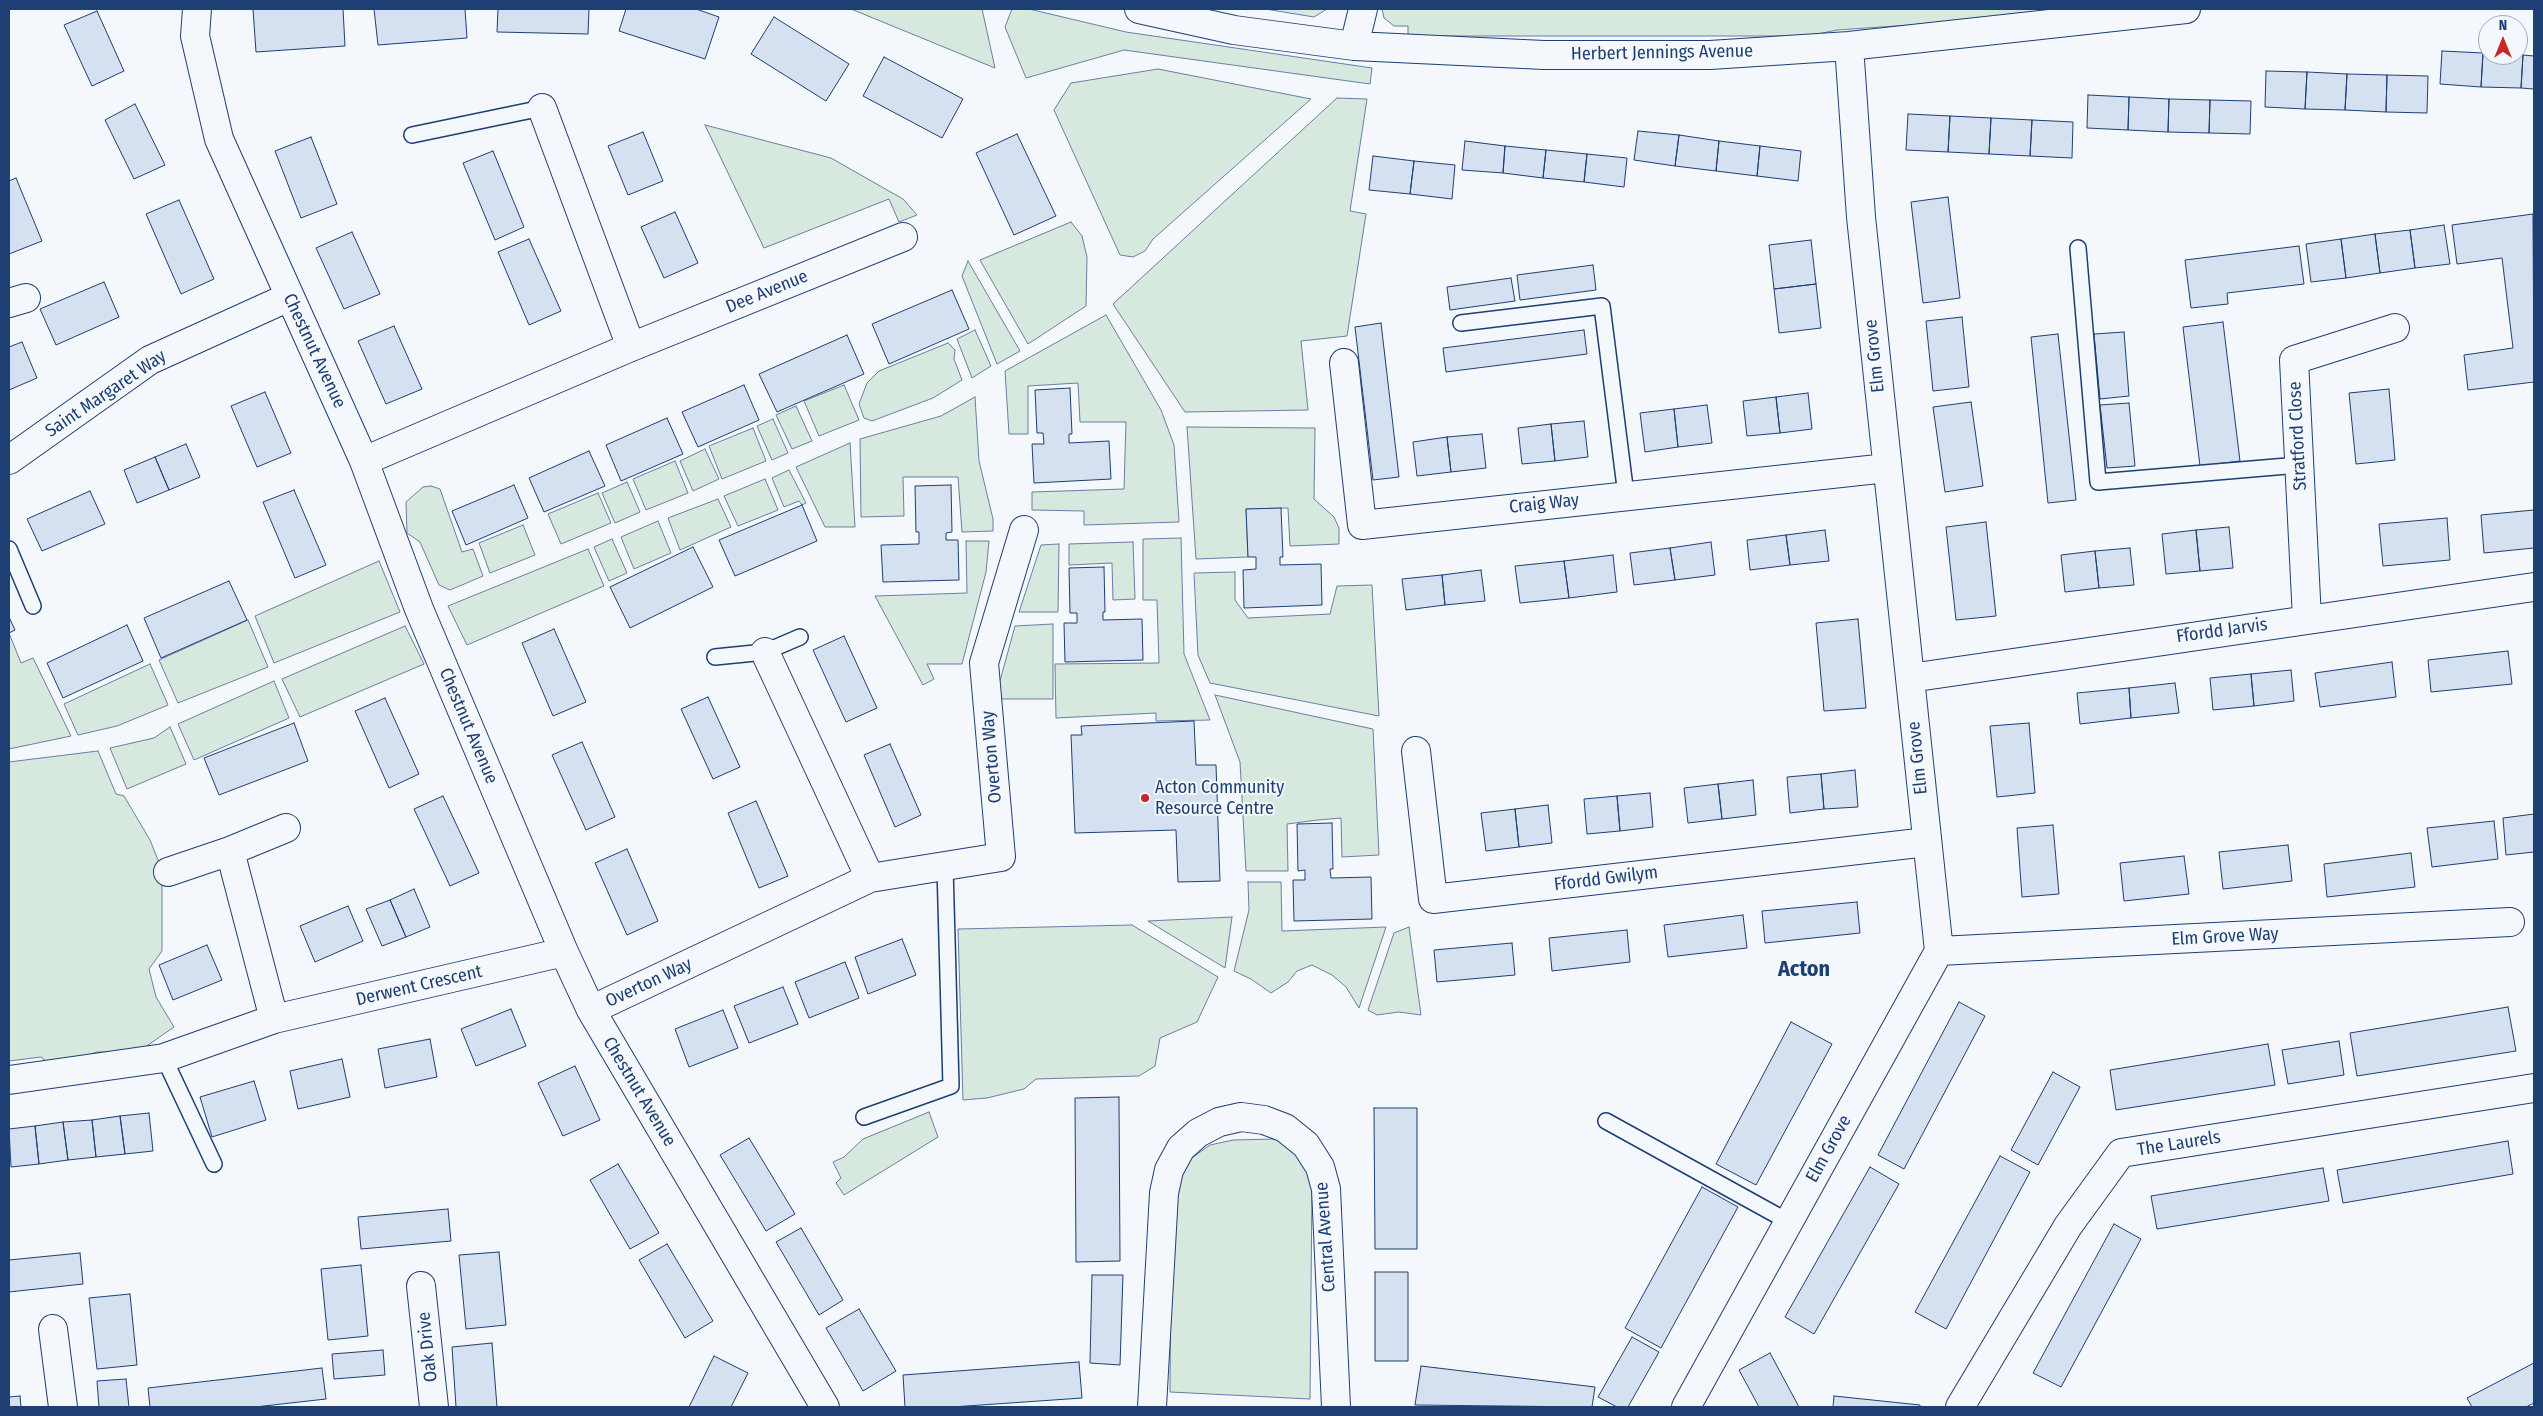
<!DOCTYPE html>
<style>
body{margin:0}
#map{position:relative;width:2543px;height:1416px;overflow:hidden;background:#f4f7fb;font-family:"Fira Sans Condensed",sans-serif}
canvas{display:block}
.frame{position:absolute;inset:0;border:10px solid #1d3f73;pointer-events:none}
.north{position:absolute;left:2478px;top:15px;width:50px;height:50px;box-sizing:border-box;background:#f4f7fb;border:1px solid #9eadc5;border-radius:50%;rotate:0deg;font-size:14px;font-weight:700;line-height:20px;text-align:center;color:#1d3f73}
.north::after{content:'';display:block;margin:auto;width:18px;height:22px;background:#c62828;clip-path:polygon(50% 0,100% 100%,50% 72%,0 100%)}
</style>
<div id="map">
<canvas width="2543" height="1416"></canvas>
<div class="frame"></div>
<div class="north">N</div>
</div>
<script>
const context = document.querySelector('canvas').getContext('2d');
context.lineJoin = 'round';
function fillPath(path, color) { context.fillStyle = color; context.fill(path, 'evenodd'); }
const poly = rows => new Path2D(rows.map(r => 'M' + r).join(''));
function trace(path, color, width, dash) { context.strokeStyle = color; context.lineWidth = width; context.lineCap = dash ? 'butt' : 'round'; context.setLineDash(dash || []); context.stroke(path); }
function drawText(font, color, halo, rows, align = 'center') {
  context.font = font + ' "Fira Sans Condensed",sans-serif'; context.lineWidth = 4; context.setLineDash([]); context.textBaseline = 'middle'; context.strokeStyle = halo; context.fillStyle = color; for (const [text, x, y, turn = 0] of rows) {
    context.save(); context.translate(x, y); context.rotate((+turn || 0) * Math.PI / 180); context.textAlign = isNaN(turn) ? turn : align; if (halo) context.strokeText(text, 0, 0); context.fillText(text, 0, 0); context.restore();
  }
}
const green = poly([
 [851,9,982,9,995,68,851,9],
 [1012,9,1029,9,1126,32,1372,68,1370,84,1124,50,1026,78,1005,27,1012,9],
 [1265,9,1327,9,1314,17,1265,9],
 [1382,9,2085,9,1998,19,1837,30,1808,36,1408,36,1408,26,1394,26,1384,18,1382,9],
 [1158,69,1311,99,1153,239,1145,251,1133,257,1120,255,1054,110,1071,83,1158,69],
 [1337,98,1367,99,1350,211,1366,214,1347,336,1301,341,1308,410,1185,412,1113,304,1337,98],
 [705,125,831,158,903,199,917,215,899,222,889,199,764,248,705,125],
 [1071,222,1082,236,1087,257,1086,306,1028,344,980,260,1071,222],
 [968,261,1020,351,997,364,962,276,968,261],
 [1106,315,1161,410,1174,445,1179,522,1084,525,1084,511,1032,510,1032,492,1124,489,1126,422,1080,422,1078,383,1028,386,1028,434,1009,434,1005,371,1106,315],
 [975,330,991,366,972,378,957,339,975,330],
 [948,343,955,350,954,359,962,380,933,398,872,421,864,418,859,404,867,383,879,371,948,343],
 [844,385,859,420,819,436,804,401,844,385],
 [975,397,979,461,993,519,993,531,962,532,958,477,903,477,904,516,861,517,860,439,941,416,975,397],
 [796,406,812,441,792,449,776,415,796,406],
 [773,419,788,453,772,460,757,426,773,419],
 [1187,427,1315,428,1314,499,1334,517,1339,528,1339,544,1290,546,1288,508,1246,509,1248,557,1196,559,1187,427],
 [753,428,766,461,722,479,709,446,753,428],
 [850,443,855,527,825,527,796,467,850,443],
 [705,449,719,479,693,491,680,461,705,449],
 [675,461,688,493,646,510,633,479,675,461],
 [789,470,806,503,802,505,799,501,784,507,772,478,789,470],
 [765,479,778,510,738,526,724,496,765,479],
 [627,482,640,512,615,523,602,493,627,482],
 [431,486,440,489,462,552,473,549,483,576,450,590,439,585,420,542,407,533,406,502,423,487,431,486],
 [598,493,611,523,561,544,548,514,598,493],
 [718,499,731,527,680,550,668,518,718,499],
 [658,521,671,553,634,569,621,537,658,521],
 [523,525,535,555,490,573,479,543,523,525],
 [1181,538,1184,654,1210,720,1156,721,1156,713,1056,718,1055,664,1159,663,1157,600,1143,600,1143,539,1181,538],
 [612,539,627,573,609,581,594,547,612,539],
 [966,541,989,541,986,572,962,664,927,664,934,679,923,685,875,596,967,593,966,541],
 [1133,542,1135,599,1113,600,1112,563,1069,565,1069,544,1133,542],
 [1059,544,1058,612,1019,612,1041,545,1059,544],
 [588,549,604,586,467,645,448,606,588,549],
 [379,561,400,612,274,663,255,616,379,561],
 [1235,572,1235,600,1248,618,1330,614,1337,586,1372,585,1379,716,1210,683,1198,655,1194,573,1235,572],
 [248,620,268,667,178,703,159,660,248,620],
 [1053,624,1053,699,995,699,1015,626,1053,624],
 [405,626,424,664,300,717,282,679,405,626],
 [9,633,21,663,33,658,71,736,9,749,9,633],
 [150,664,168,705,117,726,78,735,64,704,150,664],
 [274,681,289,718,194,760,178,724,274,681],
 [1215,695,1373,729,1379,855,1342,857,1341,818,1318,820,1287,824,1288,871,1246,871,1240,762,1215,695],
 [170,727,186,764,127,789,110,748,154,738,170,727],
 [98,751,116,794,124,796,150,840,162,870,162,951,149,969,156,997,174,1027,138,1052,97,1052,64,1064,46,1061,41,1057,9,1061,9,762,98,751],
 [1248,882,1281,882,1282,931,1386,927,1359,1008,1346,987,1332,975,1312,965,1297,971,1288,982,1271,993,1251,979,1234,971,1249,910,1248,882],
 [1232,917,1225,968,1148,921,1232,917],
 [1132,925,1218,977,1197,1022,1160,1038,1155,1066,1139,1076,1036,1079,1024,1089,987,1098,963,1100,958,929,1132,925],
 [1409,927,1421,1015,1399,1012,1377,1015,1368,1010,1394,933,1409,927],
 [929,1112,938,1137,844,1195,836,1183,841,1178,833,1162,844,1157,863,1139,929,1112],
 [1275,1139,1300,1155,1312,1184,1310,1399,1170,1392,1171,1242,1180,1178,1189,1160,1210,1145,1233,1140,1275,1139]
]);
fillPath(green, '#d7e8df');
trace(green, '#687fa3', 1);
const building = poly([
 [253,9,343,9,345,46,256,52,253,9],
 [374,9,465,9,467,38,378,45,374,9],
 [498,9,589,9,588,34,497,32,498,9],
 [626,9,696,9,719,17,705,59,619,31,626,9],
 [97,11,124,71,92,86,64,25,97,11],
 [774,17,849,64,826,101,751,54,774,17],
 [2442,51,2483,53,2481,87,2440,84,2442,51],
 [2483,53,2523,55,2521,88,2481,87,2483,53],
 [2523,55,2534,56,2534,89,2521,88,2523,55],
 [884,57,963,99,942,138,863,96,884,57],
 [2266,71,2307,72,2305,109,2265,107,2266,71],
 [2307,72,2347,74,2345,110,2305,109,2307,72],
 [2347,74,2387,75,2386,112,2345,110,2347,74],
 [2387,75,2428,76,2427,113,2386,112,2387,75],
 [2088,95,2129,97,2128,130,2087,128,2088,95],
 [2129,97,2169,99,2168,132,2128,130,2129,97],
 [2169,99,2210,100,2209,133,2168,132,2169,99],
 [2210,100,2251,101,2250,134,2209,133,2210,100],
 [135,104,165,165,134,179,105,120,135,104],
 [1908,114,1950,116,1948,152,1906,150,1908,114],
 [1950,116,1991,118,1989,154,1948,152,1950,116],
 [1991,118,2032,120,2030,156,1989,154,1991,118],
 [2032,120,2073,122,2072,158,2030,156,2032,120],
 [1638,131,1679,135,1675,166,1634,160,1638,131],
 [643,132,663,181,628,195,608,146,643,132],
 [1017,134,1056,216,1014,235,976,153,1017,134],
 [1679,135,1719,141,1716,171,1675,166,1679,135],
 [311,137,337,204,301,218,275,151,311,137],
 [1465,141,1505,146,1503,173,1462,170,1465,141],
 [1719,141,1760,146,1757,176,1716,171,1719,141],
 [1505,146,1546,150,1543,178,1503,173,1505,146],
 [1760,146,1801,151,1798,181,1757,176,1760,146],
 [1546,150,1587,154,1584,182,1543,178,1546,150],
 [493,151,524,227,495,240,463,163,493,151],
 [1587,154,1627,158,1624,187,1584,182,1587,154],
 [1373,156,1414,161,1410,194,1369,190,1373,156],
 [1414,161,1455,165,1452,199,1410,194,1414,161],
 [16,178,42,241,9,254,9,181,16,178],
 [1948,197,1960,298,1923,303,1911,202,1948,197],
 [179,200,214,279,181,294,146,214,179,200],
 [675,212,698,263,664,278,641,227,675,212],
 [2533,214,2534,382,2468,390,2464,355,2513,348,2502,258,2457,264,2452,225,2533,214],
 [2444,225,2450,264,2415,268,2410,230,2444,225],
 [2410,230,2415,268,2380,273,2375,234,2410,230],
 [352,232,380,294,344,309,316,248,352,232],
 [2375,234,2380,273,2346,278,2341,239,2375,234],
 [529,239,561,311,529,325,498,252,529,239],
 [2341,239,2346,278,2311,282,2306,244,2341,239],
 [1811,240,1816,284,1774,289,1769,245,1811,240],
 [2299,246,2304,284,2227,293,2228,304,2191,308,2185,260,2299,246],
 [1593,265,1596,290,1520,300,1517,275,1593,265],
 [1511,278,1515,301,1450,310,1447,287,1511,278],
 [104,282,119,317,56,345,40,309,104,282],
 [1816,284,1821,328,1779,333,1774,289,1816,284],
 [952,290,969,329,889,364,872,324,952,290],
 [1962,317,1969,387,1933,391,1926,321,1962,317],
 [2223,322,2240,461,2200,466,2183,327,2223,322],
 [1381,323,1399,477,1373,480,1355,327,1381,323],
 [394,326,422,389,386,404,358,341,394,326],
 [1584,330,1587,354,1446,372,1443,348,1584,330],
 [2124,332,2129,396,2100,399,2094,334,2124,332],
 [2058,334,2076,500,2048,503,2031,337,2058,334],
 [847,335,864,374,777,412,759,374,847,335],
 [22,342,37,378,9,390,9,347,22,342],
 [744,385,759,420,698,447,682,412,744,385],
 [1070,388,1072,434,1069,434,1069,443,1109,441,1111,479,1034,483,1032,444,1044,444,1043,433,1037,433,1035,390,1070,388],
 [2389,389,2395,460,2356,464,2349,393,2389,389],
 [265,392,291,453,257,467,231,406,265,392],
 [1808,393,1812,429,1780,433,1776,397,1808,393],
 [1776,397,1780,433,1747,436,1743,401,1776,397],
 [1971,402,1983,486,1945,492,1933,407,1971,402],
 [2129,403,2135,466,2107,468,2100,405,2129,403],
 [1707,405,1712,443,1678,447,1674,409,1707,405],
 [1674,409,1678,447,1645,452,1640,413,1674,409],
 [667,418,683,454,621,481,606,445,667,418],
 [1584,421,1588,457,1555,461,1551,424,1584,421],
 [1551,424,1555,461,1522,464,1518,428,1551,424],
 [1482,434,1486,468,1451,472,1447,437,1482,434],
 [1447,437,1451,472,1417,476,1413,442,1447,437],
 [186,444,200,477,169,490,155,457,186,444],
 [589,451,605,486,544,512,529,478,589,451],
 [155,457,169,490,137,503,124,470,155,457],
 [514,485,528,518,466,545,452,511,514,485],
 [951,485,952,532,946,533,946,540,958,540,959,580,883,582,881,545,919,544,919,532,916,532,915,486,951,485],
 [294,490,326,565,295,578,263,502,294,490],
 [90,491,105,524,42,551,27,519,90,491],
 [802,505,817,541,735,576,719,540,802,505],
 [1281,508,1283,557,1280,557,1280,565,1321,564,1322,605,1244,608,1243,570,1256,569,1256,557,1248,557,1246,509,1281,508],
 [2534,510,2534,548,2484,553,2481,515,2534,510],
 [2447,518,2450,560,2383,566,2379,524,2447,518],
 [1986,522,1996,616,1956,620,1946,527,1986,522],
 [2229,527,2233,568,2200,571,2196,530,2229,527],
 [1825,530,1829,561,1790,565,1786,535,1825,530],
 [2196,530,2200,571,2166,574,2162,534,2196,530],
 [1786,535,1790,565,1750,570,1747,540,1786,535],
 [1711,542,1715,575,1675,580,1670,548,1711,542],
 [693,547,713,587,630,628,610,587,693,547],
 [1670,548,1675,580,1634,585,1630,553,1670,548],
 [2130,548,2134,585,2099,588,2095,551,2130,548],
 [2095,551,2099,588,2065,592,2061,555,2095,551],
 [1613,555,1617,592,1569,598,1564,561,1613,555],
 [1564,561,1569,598,1520,603,1515,566,1564,561],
 [1104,567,1105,612,1103,612,1103,620,1142,619,1143,660,1065,662,1064,623,1077,623,1077,613,1070,613,1069,568,1104,567],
 [1481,570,1485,601,1445,605,1442,575,1481,570],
 [1442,575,1445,605,1406,610,1402,579,1442,575],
 [229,581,247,620,161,658,144,618,229,581],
 [9,617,15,630,9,633,9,617],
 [1858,619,1866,708,1824,711,1816,623,1858,619],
 [127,625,143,661,63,698,47,663,127,625],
 [554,629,586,702,553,716,522,643,554,629],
 [844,636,877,708,846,722,813,650,844,636],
 [2508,651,2512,684,2431,692,2428,660,2508,651],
 [2392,662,2396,697,2320,707,2315,673,2392,662],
 [2291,670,2294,701,2254,706,2251,674,2291,670],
 [2251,674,2254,706,2213,710,2210,678,2251,674],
 [2175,683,2179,713,2131,718,2129,688,2175,683],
 [2129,688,2131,718,2080,724,2077,693,2129,688],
 [708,697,740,767,713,779,681,709,708,697],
 [385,698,419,774,389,788,355,711,385,698],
 [1194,721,1196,765,1216,765,1220,881,1178,882,1176,830,1075,833,1071,735,1082,735,1081,726,1194,721],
 [294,723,308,761,219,795,204,758,294,723],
 [2029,723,2035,793,1997,797,1990,726,2029,723],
 [582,742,615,817,586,830,552,755,582,742],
 [890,744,921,815,895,827,864,755,890,744],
 [1855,770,1858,807,1824,809,1821,774,1855,770],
 [1821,774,1824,809,1790,813,1787,777,1821,774],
 [1753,780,1756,815,1722,819,1718,784,1753,780],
 [1718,784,1722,819,1688,823,1684,788,1718,784],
 [1650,793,1653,827,1620,831,1617,796,1650,793],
 [443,796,479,873,450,886,414,809,443,796],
 [1617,796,1620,831,1587,834,1584,799,1617,796],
 [756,801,788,876,759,888,728,813,756,801],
 [1548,805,1552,843,1519,847,1515,809,1548,805],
 [1515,809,1519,847,1486,851,1481,813,1515,809],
 [2534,814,2534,852,2506,855,2503,818,2534,814],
 [2494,821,2498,859,2432,867,2427,828,2494,821],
 [1332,823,1333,869,1330,869,1331,878,1371,877,1372,919,1294,921,1293,880,1305,880,1305,870,1298,871,1297,824,1332,823],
 [2053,825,2059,894,2022,897,2017,828,2053,825],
 [2288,845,2292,881,2223,889,2219,852,2288,845],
 [627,849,658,921,627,935,595,863,627,849],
 [2411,853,2415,887,2327,897,2324,864,2411,853],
 [2184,856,2189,894,2124,901,2120,863,2184,856],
 [414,889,430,927,406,937,390,900,414,889],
 [390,900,406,937,382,946,366,909,390,900],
 [1857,902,1860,933,1765,943,1762,911,1857,902],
 [348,906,363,941,315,962,300,926,348,906],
 [1743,915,1747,948,1668,957,1664,925,1743,915],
 [1627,930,1630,962,1552,971,1549,938,1627,930],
 [902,939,916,975,868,994,855,957,902,939],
 [1512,943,1515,975,1437,982,1434,950,1512,943],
 [207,945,222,980,173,1000,159,965,207,945],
 [845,962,859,998,809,1018,795,982,845,962],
 [783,987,798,1024,749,1043,734,1006,783,987],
 [1959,1002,1985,1016,1904,1169,1878,1155,1959,1002],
 [2508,1007,2516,1051,2357,1076,2350,1033,2508,1007],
 [511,1009,526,1046,476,1066,461,1029,511,1009],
 [723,1010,738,1048,689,1067,675,1029,723,1010],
 [1791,1022,1832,1044,1756,1185,1716,1164,1791,1022],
 [430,1039,437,1077,385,1088,378,1049,430,1039],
 [2339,1041,2344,1075,2288,1084,2282,1050,2339,1041],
 [2268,1044,2275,1085,2116,1110,2110,1070,2268,1044],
 [342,1059,350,1097,298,1109,290,1071,342,1059],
 [575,1066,600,1120,563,1136,538,1083,575,1066],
 [2053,1072,2080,1087,2038,1165,2011,1150,2053,1072],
 [254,1081,266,1120,212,1137,200,1097,254,1081],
 [1119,1097,1120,1261,1076,1262,1075,1098,1119,1097],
 [1374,1108,1417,1108,1417,1249,1375,1249,1374,1108],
 [149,1113,153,1151,125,1154,120,1116,149,1113],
 [120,1116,125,1154,96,1157,92,1120,120,1116],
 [92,1120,96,1157,68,1160,63,1122,92,1120],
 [63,1122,68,1160,39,1164,35,1126,63,1122],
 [35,1126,39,1164,11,1167,9,1129,35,1126],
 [749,1138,795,1214,766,1231,720,1155,749,1138],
 [2508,1141,2513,1174,2343,1203,2337,1170,2508,1141],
 [2000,1156,2030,1172,1946,1329,1915,1312,2000,1156],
 [618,1164,659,1233,630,1249,590,1180,618,1164],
 [1870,1167,1899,1184,1814,1334,1785,1317,1870,1167],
 [2323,1168,2329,1201,2157,1229,2151,1196,2323,1168],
 [1702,1187,1738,1207,1661,1348,1625,1328,1702,1187],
 [448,1209,451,1241,361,1249,358,1217,448,1209],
 [2114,1224,2141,1239,2061,1387,2033,1373,2114,1224],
 [801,1228,843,1300,819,1315,776,1242,801,1228],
 [667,1244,713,1321,685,1338,639,1260,667,1244],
 [499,1252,506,1325,466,1329,459,1255,499,1252],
 [80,1253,83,1284,9,1292,9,1260,80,1253],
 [361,1265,368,1336,328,1340,321,1269,361,1265],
 [1375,1272,1408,1272,1408,1361,1375,1361,1375,1272],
 [1092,1275,1123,1275,1120,1365,1090,1363,1092,1275],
 [130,1294,137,1365,97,1369,89,1298,130,1294],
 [859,1309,896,1371,863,1391,826,1328,859,1309],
 [1632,1337,1659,1352,1628,1407,1617,1407,1598,1397,1632,1337],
 [492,1343,497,1407,456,1407,452,1347,492,1343],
 [383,1350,385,1375,334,1379,332,1354,383,1350],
 [1770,1353,1799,1407,1759,1407,1739,1370,1770,1353],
 [714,1356,748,1373,731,1407,689,1407,714,1356],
 [1079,1362,1082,1398,952,1407,905,1407,903,1375,1079,1362],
 [2534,1363,2534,1403,2526,1407,2472,1407,2467,1398,2534,1363],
 [1421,1366,1595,1387,1592,1407,1415,1405,1421,1366],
 [322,1368,326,1399,255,1407,150,1407,148,1388,322,1368],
 [126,1379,129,1407,99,1407,97,1381,126,1379],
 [20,1396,21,1407,9,1407,9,1397,20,1396],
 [1834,1396,1920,1405,1920,1407,1833,1407,1834,1396]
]);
fillPath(building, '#d5e0f0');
trace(building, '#1d3f73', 1);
const service = poly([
 [412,135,542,108],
 [2078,248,2098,482,2299,465],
 [1461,323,1602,306,1626,495],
 [9,549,33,606],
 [715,657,765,652,800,637],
 [164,1058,214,1164],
 [864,1117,951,1086,945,867],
 [1606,1121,1789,1222]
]);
const minor = poly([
 [197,9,195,36,219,139,364,461,419,609,564,952,591,1010,825,1407],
 [1139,9,1234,30,1354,46,1544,55,1710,55,1849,46,2186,9],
 [1354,46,1363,9],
 [542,108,631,347],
 [9,303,26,298],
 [1344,363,1362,525,1887,468],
 [9,460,150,360,289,297],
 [364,461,631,347,903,237],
 [2307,619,2294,360,2395,328],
 [765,652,870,878],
 [1910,678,2534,587],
 [1416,751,1433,899,1927,842],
 [230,851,274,1019],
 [168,872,230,851,286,828],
 [1939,951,2510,922],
 [591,1010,870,878,1001,857,984,663,1024,530],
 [9,1080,164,1058,274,1019,564,952],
 [421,1286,434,1407],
 [53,1329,63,1407],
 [1152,1407,1164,1193,1169,1170,1181,1148,1198,1133,1219,1122,1241,1117,1264,1120,1285,1128,1306,1145,1320,1167,1326,1189,1336,1407],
 [1686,1407,1939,951,1861,217,1849,46],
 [1960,1407,2068,1226,2121,1153,2534,1088]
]);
trace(service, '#1d3f73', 18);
trace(minor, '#1d3f73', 30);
trace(service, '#f4f7fb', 15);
trace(minor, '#f4f7fb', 28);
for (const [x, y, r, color] of [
 [1145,798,5,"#c62828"]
]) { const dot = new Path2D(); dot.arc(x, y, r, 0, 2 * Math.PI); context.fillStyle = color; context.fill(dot); trace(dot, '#f4f7fb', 2); }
drawText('18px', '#1d3f73', '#f4f7fb', [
 ["Herbert Jennings Avenue",1662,53,-1],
 ["Dee Avenue",767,292,-22],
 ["Chestnut Avenue",314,351,65],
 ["Elm Grove",1875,356,-96],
 ["Saint Margaret Way",106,394,-34],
 ["Stratford Close",2298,436,-93],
 ["Craig Way",1544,504,-6],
 ["Ffordd Jarvis",2222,631,-8],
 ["Chestnut Avenue",468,726,67],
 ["Overton Way",992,757,-95],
 ["Elm Grove",1918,758,-96],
 ["Ffordd Gwilym",1606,879,-7],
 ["Elm Grove Way",2225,937,-3],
 ["Overton Way",649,983,-25],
 ["Derwent Crescent",419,986,-13],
 ["Chestnut Avenue",639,1092,59],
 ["The Laurels",2179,1144,-9],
 ["Elm Grove",1829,1149,-61],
 ["Central Avenue",1326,1237,-94],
 ["Oak Drive",428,1347,-96]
]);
drawText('18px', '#1d3f73', '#f4f7fb', [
 ["Acton Community",1155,788],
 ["Resource Centre",1155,809]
], 'left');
drawText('bold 22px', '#1d3f73', '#f4f7fb', [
 ["Acton",1804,970]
]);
</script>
